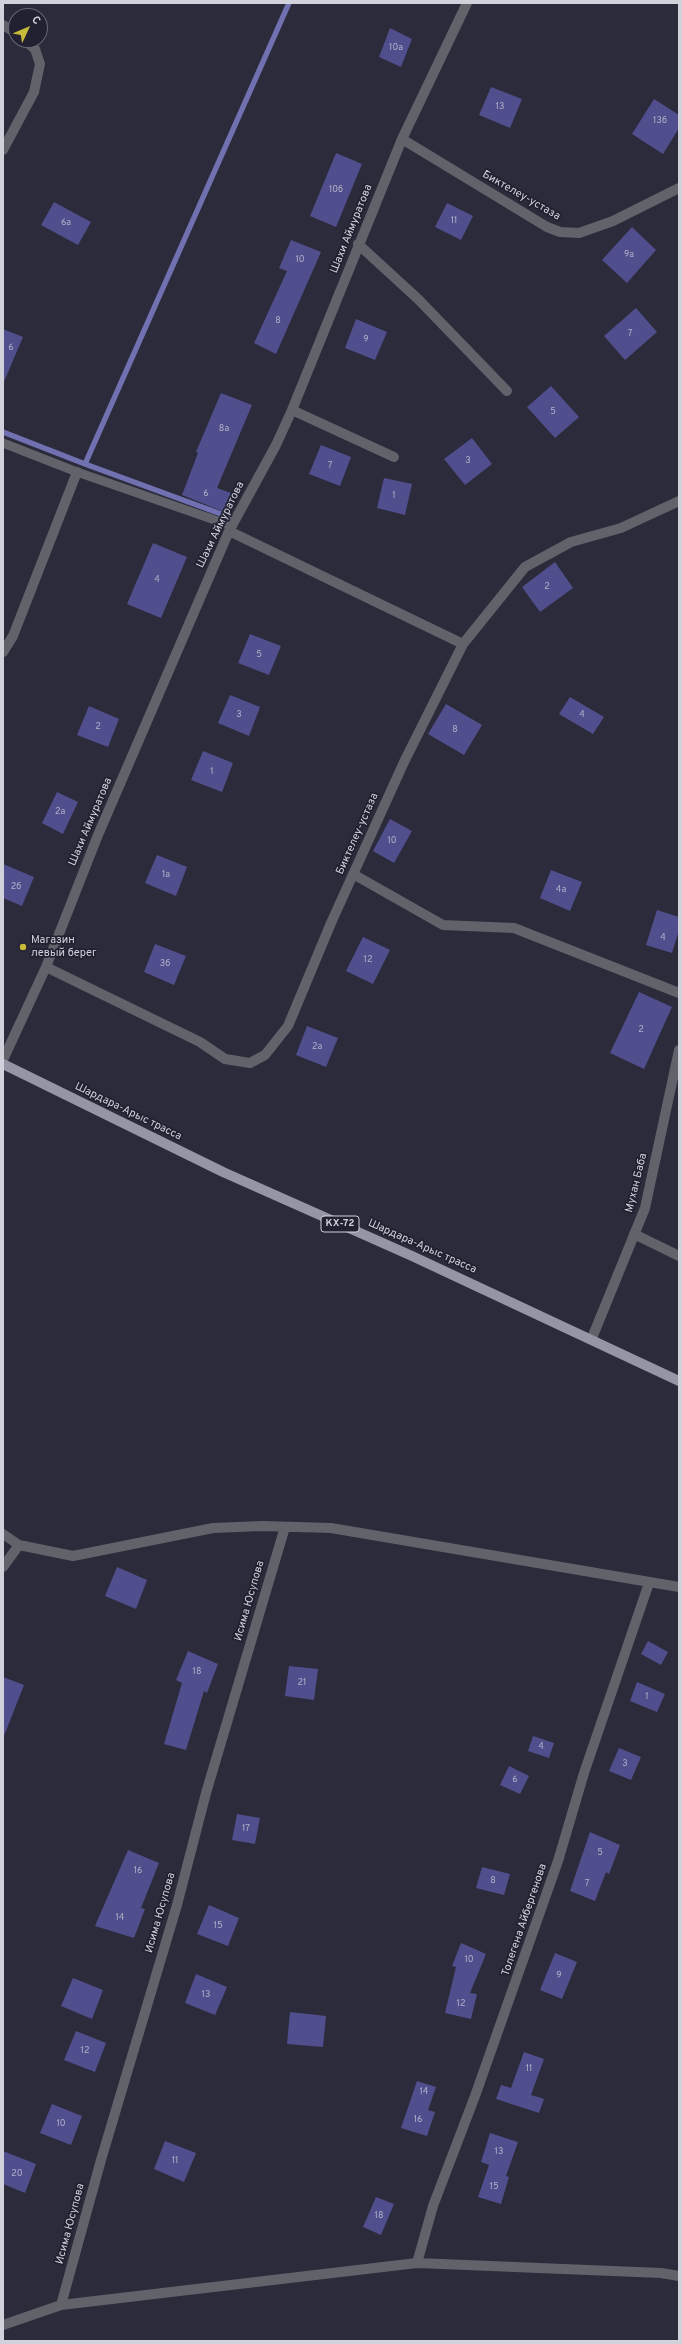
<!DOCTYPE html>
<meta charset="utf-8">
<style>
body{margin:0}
#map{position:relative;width:682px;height:2344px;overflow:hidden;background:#2b2b3b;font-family:Overpass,sans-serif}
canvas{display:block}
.frame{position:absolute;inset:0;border:4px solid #d1d1dc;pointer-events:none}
.north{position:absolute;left:8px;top:8px;width:40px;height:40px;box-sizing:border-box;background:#212131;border:1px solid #676775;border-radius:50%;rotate:46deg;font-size:11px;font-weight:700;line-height:16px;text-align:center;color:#d1d1dc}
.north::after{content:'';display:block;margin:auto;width:14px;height:18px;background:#c8bb3b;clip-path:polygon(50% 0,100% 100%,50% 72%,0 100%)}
</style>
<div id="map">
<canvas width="682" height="2344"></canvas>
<div class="frame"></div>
<div class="north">С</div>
</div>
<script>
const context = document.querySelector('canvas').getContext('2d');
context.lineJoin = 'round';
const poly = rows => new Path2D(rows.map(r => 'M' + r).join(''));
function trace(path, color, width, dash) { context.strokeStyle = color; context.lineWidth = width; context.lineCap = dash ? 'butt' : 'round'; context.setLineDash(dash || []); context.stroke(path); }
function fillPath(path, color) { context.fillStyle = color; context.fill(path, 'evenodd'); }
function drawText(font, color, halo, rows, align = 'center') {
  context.font = font + ' Overpass,sans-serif'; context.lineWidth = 3.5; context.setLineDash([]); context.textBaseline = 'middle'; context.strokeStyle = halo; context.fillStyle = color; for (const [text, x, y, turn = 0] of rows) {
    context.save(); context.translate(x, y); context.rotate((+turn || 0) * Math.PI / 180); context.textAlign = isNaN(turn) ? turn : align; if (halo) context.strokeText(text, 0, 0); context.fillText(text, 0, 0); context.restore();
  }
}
trace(poly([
 [3,432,85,464,289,3],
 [85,464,232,518]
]), '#7170b1', 5.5);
fillPath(poly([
 [390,28,412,39,401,67,379,57],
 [491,87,522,99,510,128,479,115],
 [654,99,679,115,679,128,663,154,632,134],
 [336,153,362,164,336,227,310,216],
 [54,202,91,222,78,245,41,225],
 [447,203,473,216,461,240,435,227],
 [632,227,656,250,627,283,602,260],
 [291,240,321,252,276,354,254,343,287,271,279,268],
 [636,308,657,332,625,360,604,336],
 [356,319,387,332,375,360,345,348],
 [3,329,23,337,3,384],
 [551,386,579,417,555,438,527,407],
 [221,393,252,405,217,488,231,493,224,512,182,495,198,453,196,452],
 [472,438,492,464,465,485,444,459],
 [321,445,351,457,340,486,309,474],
 [384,478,412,484,405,515,377,508],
 [153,543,187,557,161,618,127,604],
 [555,562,573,588,540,612,522,587],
 [250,634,281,646,269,675,238,663],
 [230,695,260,707,249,736,218,723],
 [570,697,604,717,593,734,559,714],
 [446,704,482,725,464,755,428,734],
 [89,706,119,719,108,747,77,735],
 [203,751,233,763,222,792,191,780],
 [57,792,78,802,63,834,42,823],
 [390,819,412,831,394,863,373,851],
 [157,855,187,867,176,896,145,883],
 [3,864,34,877,22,906,3,898],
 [551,870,582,882,570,911,540,898],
 [657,910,679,917,679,930,672,953,646,945],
 [363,937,390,950,373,984,346,971],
 [155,944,186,956,174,985,144,972],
 [639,992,672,1007,644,1069,610,1053],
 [307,1026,338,1038,326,1067,296,1055],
 [117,1567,147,1580,136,1609,105,1596],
 [648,1641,668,1652,661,1665,641,1654],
 [188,1651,218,1664,207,1693,204,1691,186,1750,164,1744,182,1683,176,1680],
 [289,1666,318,1669,314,1700,285,1696],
 [3,1677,24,1685,4,1736,3,1736],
 [637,1682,665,1694,657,1712,630,1701],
 [533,1736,554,1743,549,1758,528,1751],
 [619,1748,641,1757,631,1780,609,1771],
 [509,1766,529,1776,520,1794,500,1785],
 [237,1814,260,1818,255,1844,232,1840],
 [590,1832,620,1845,609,1874,606,1872,595,1901,570,1891],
 [128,1850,159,1863,141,1908,145,1909,134,1938,95,1926],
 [482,1867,510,1874,504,1895,476,1888],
 [209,1905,239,1918,228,1946,197,1934],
 [461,1943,486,1954,470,1993,477,1994,471,2019,445,2013,456,1967,452,1966],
 [555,1953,577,1962,562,1999,540,1990],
 [196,1974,227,1987,215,2015,185,2003],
 [73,1978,103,1990,92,2019,61,2006],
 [290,2012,326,2016,323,2047,287,2044],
 [76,2031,106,2043,95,2072,64,2060],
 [524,2052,544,2059,531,2095,544,2099,539,2113,496,2099,501,2085,511,2088],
 [417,2081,436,2087,428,2110,435,2112,427,2136,401,2128],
 [52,2104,82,2116,71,2145,40,2133],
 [490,2133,518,2142,506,2176,509,2177,501,2204,478,2197,489,2165,481,2162],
 [165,2141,196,2153,184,2182,154,2169],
 [3,2151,36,2164,25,2193,3,2184],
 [376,2197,394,2204,381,2235,363,2227]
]), '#514e8d');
trace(poly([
 [3,443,77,472,232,526]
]), '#61626a', 9);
trace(poly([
 [3,25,16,33],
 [402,139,547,227,560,232,579,233,613,221,679,188],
 [3,150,34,92,40,64,35,49,24,40],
 [358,244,418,299,507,391],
 [292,410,394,457],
 [229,531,463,644],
 [3,652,13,636,77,472],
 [353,874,443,925,514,928,679,993],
 [46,967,200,1042,225,1059,250,1063,265,1055,288,1026,331,923,404,762,463,644,525,567,571,542,621,528,679,501],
 [3,1060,46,967,98,835,229,531,276,445,292,410,402,139,467,3],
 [634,1234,679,1256],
 [592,1338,645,1208,679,1050],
 [3,1534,19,1545,73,1556,213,1528,262,1526,331,1528,679,1587],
 [3,1567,19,1545],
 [417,2263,433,2206,475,2096,558,1861,584,1773,649,1583],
 [61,2305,101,2160,177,1905,206,1793,285,1527],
 [3,2325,61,2305,417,2263,661,2273,679,2276]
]), '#61626a', 10);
trace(poly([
 [3,1064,223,1172,412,1256,679,1381]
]), '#9595a6', 10);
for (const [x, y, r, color] of [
 [23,947,4,"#c8bb3b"]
]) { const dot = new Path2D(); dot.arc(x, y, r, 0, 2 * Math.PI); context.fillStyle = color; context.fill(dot); trace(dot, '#212131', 1.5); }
drawText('9px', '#b1b0c8', null, [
 ["10а",396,48],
 ["13",500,107],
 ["13б",660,121],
 ["10б",336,190],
 ["11",454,221],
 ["6а",66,223],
 ["9а",629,255],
 ["10",300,260],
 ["8",278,321],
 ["7",630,334],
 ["9",366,340],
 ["6",11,348],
 ["5",553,412],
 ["8а",224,429],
 ["3",468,461],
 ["7",330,466],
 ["6",206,494],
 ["1",394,496],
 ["4",157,580],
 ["2",547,587],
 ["5",259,655],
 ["3",239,715],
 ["4",582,715],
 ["2",98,727],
 ["8",455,730],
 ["1",212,772],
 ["2а",60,812],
 ["10",392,841],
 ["1а",166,875],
 ["2б",16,887],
 ["4а",561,890],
 ["4",663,938],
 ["12",368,960],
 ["3б",165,964],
 ["2",641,1030],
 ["2а",317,1047],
 ["18",197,1672],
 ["21",302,1683],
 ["1",647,1697],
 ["4",541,1747],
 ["3",625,1764],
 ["6",515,1780],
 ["17",246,1829],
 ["5",600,1853],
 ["16",138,1871],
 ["8",493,1881],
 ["7",587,1884],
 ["14",120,1918],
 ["15",218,1926],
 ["10",469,1960],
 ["9",559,1976],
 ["13",206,1995],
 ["12",461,2004],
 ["12",85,2051],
 ["11",529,2069],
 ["14",424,2092],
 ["16",418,2120],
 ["10",61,2124],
 ["13",499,2152],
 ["11",175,2161],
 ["20",17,2174],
 ["15",494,2187],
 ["18",379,2216]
]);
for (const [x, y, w] of [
 [340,1224,38]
]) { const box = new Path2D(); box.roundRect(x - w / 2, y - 8, w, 16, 3); context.fillStyle = '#212131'; context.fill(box); trace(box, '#d1d1dc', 1); }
drawText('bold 10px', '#d1d1dc', null, [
 ["КХ-72",340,1224]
]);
drawText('11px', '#d1d1dc', '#212131', [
 ["Биктелеу-устаза",521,196,30],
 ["Шахи Аймуратова",352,229,-68],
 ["Шахи Аймуратова",221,525,-64],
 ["Шахи Аймуратова",91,822,-67],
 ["Биктелеу-устаза",358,834,-66],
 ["Шардара-Арыс трасса",128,1112,26],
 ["Мухан Баба",637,1183,-76],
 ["Шардара-Арыс трасса",422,1247,24],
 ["Исима Юсупова",250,1601,-74],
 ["Исима Юсупова",161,1913,-74],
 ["Толегена Айбергенова",525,1920,-71],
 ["Исима Юсупова",71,2224,-75]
]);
drawText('11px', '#d1d1dc', '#212131', [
 ["Магазин",31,941],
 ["левый берег",31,954]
], 'left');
</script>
